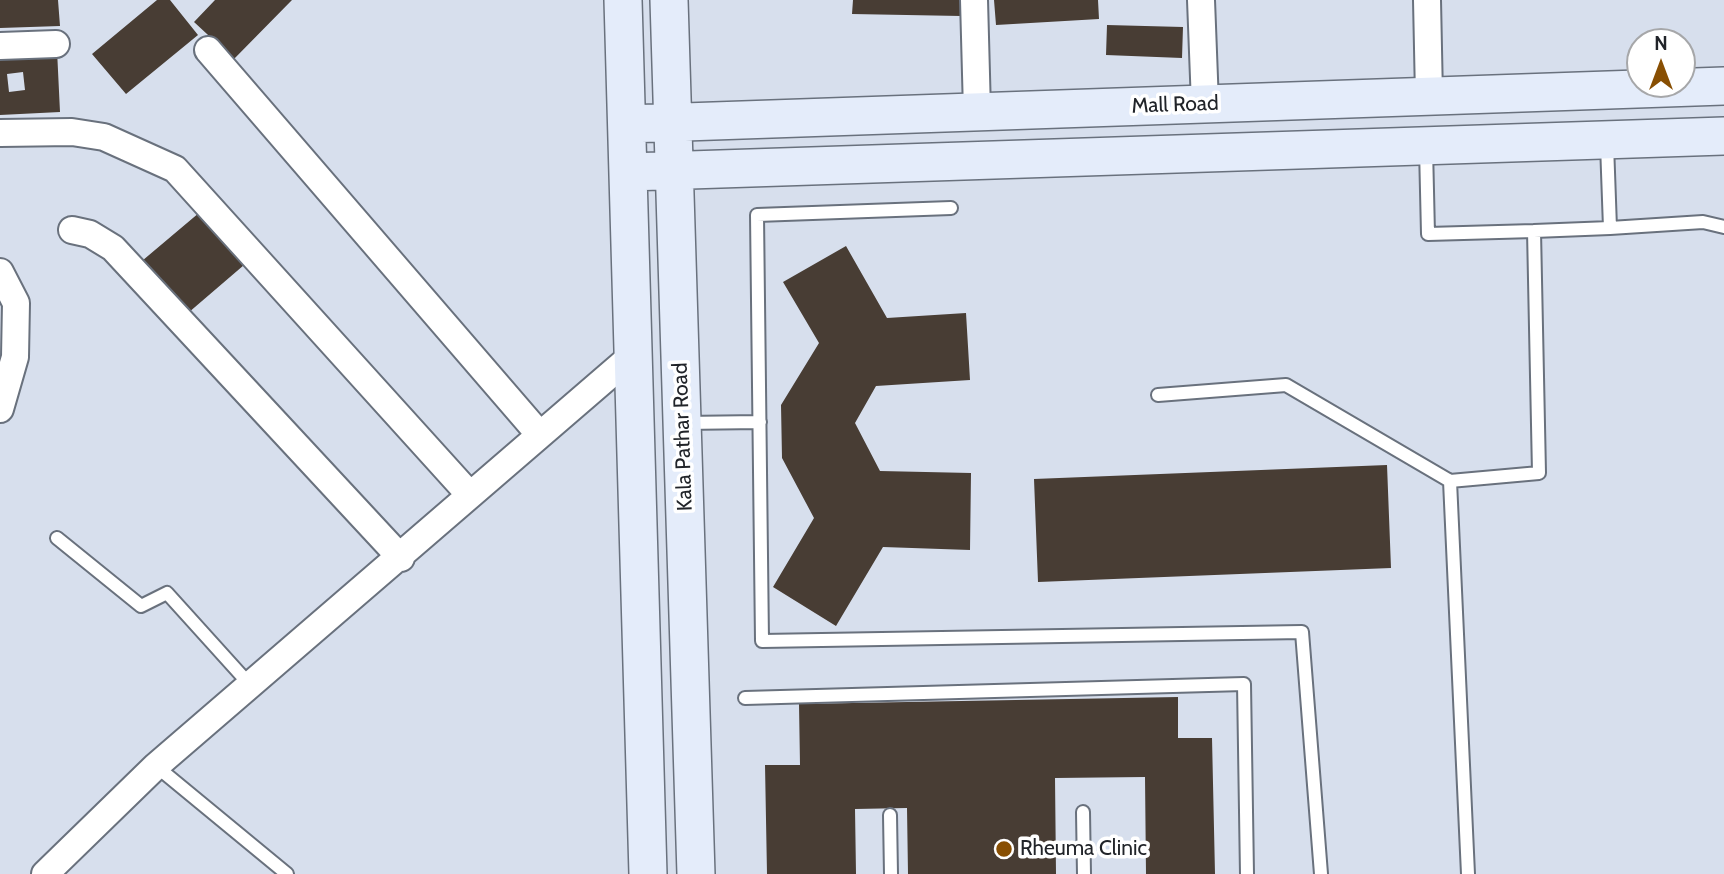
<!DOCTYPE html>
<style>
body{margin:0}
#map{position:relative;width:1724px;height:874px;overflow:hidden;background:#d7dfed;font-family:Cabin,sans-serif}
canvas{display:block}
.north{position:absolute;left:1626px;top:28px;width:70px;height:70px;box-sizing:border-box;background:#fff;border:2px solid #a6a7a9;border-radius:50%;rotate:0deg;font-size:19px;font-weight:700;line-height:28px;text-align:center;color:#212429}
.north::after{content:'';display:block;margin:auto;width:24px;height:32px;background:#884f03;clip-path:polygon(50% 0,100% 100%,50% 72%,0 100%)}
</style>
<div id="map">
<canvas width="1724" height="874"></canvas>
<div class="north">N</div>
</div>
<script>
const context = document.querySelector('canvas').getContext('2d');
context.lineJoin = 'round';
function fillPath(path, color) { context.fillStyle = color; context.fill(path, 'evenodd'); }
const poly = rows => new Path2D(rows.map(r => 'M' + r).join(''));
function trace(path, color, width, dash) { context.strokeStyle = color; context.lineWidth = width; context.lineCap = dash ? 'butt' : 'round'; context.setLineDash(dash || []); context.stroke(path); }
function drawText(font, color, halo, rows, align = 'center') {
  context.font = font + ' Cabin,sans-serif'; context.lineWidth = 7; context.setLineDash([]); context.textBaseline = 'middle'; context.strokeStyle = halo; context.fillStyle = color; for (const [text, x, y, turn = 0] of rows) {
    context.save(); context.translate(x, y); context.rotate((+turn || 0) * Math.PI / 180); context.textAlign = isNaN(turn) ? turn : align; if (halo) context.strokeText(text, 0, 0); context.fillText(text, 0, 0); context.restore();
  }
}
fillPath(poly([
 [0,0,58,0,60,26,0,28],
 [157,0,170,0,198,35,126,94,92,54],
 [215,0,292,0,234,59,194,22],
 [853,0,961,0,961,16,852,14],
 [994,0,1098,0,1099,19,996,25],
 [1107,25,1183,27,1182,58,1106,55],
 [57,50,60,112,0,115,0,53],
 [23,72,25,90,9,92,7,74],
 [206,207,251,259,181,319,136,266],
 [846,246,887,318,966,313,970,380,876,386,855,423,880,471,971,473,970,550,883,547,836,626,773,587,814,518,782,458,781,405,819,343,783,282],
 [1387,465,1391,568,1038,582,1034,479],
 [1178,697,1178,738,1212,738,1215,874,1146,874,1145,777,1055,778,1056,874,908,874,907,808,855,809,856,874,767,874,765,765,800,765,799,704]
]), '#483d34');
const lane = poly([
 [1607,144,1610,228,1703,222,1724,227],
 [1426,148,1428,234,1534,231],
 [951,208,757,215,762,641,1302,632,1321,874],
 [1158,395,1286,385,1450,481,1468,874],
 [683,423,760,422],
 [1450,481,1539,473,1534,231,1610,228],
 [57,538,141,606,167,593,251,686],
 [745,698,1244,684,1247,874],
 [156,766,287,874],
 [1083,812,1084,874],
 [890,815,891,874]
]);
const street = poly([
 [974,0,977,111],
 [1201,0,1205,104],
 [1427,0,1429,96],
 [0,46,56,44],
 [208,50,540,435],
 [0,133,72,132,104,137,175,169,470,495],
 [72,230,90,234,113,248,401,558],
 [0,272,16,303,15,357,0,409],
 [45,874,156,766,634,354]
]);
const secondary = poly([
 [623,0,648,874],
 [669,0,696,874],
 [627,124,1724,86],
 [629,172,1724,136]
]);
trace(lane, '#69717d', 16);
trace(street, '#69717d', 30);
trace(secondary, '#69717d', 40);
trace(lane, '#fff', 12);
trace(street, '#fff', 26);
trace(secondary, '#e4ecfa', 37);
for (const [x, y, r, color] of [
 [1004,849,9,"#884f03"]
]) { const dot = new Path2D(); dot.arc(x, y, r, 0, 2 * Math.PI); context.fillStyle = color; context.fill(dot); trace(dot, '#fff', 2.5); }
drawText('21px', '#212429', '#fff', [
 ["Mall Road",1175,105,-2],
 ["Kala Pathar Road",683,437,-92]
]);
drawText('21px', '#212429', '#fff', [
 ["Rheuma Clinic",1020,849]
], 'left');
</script>
